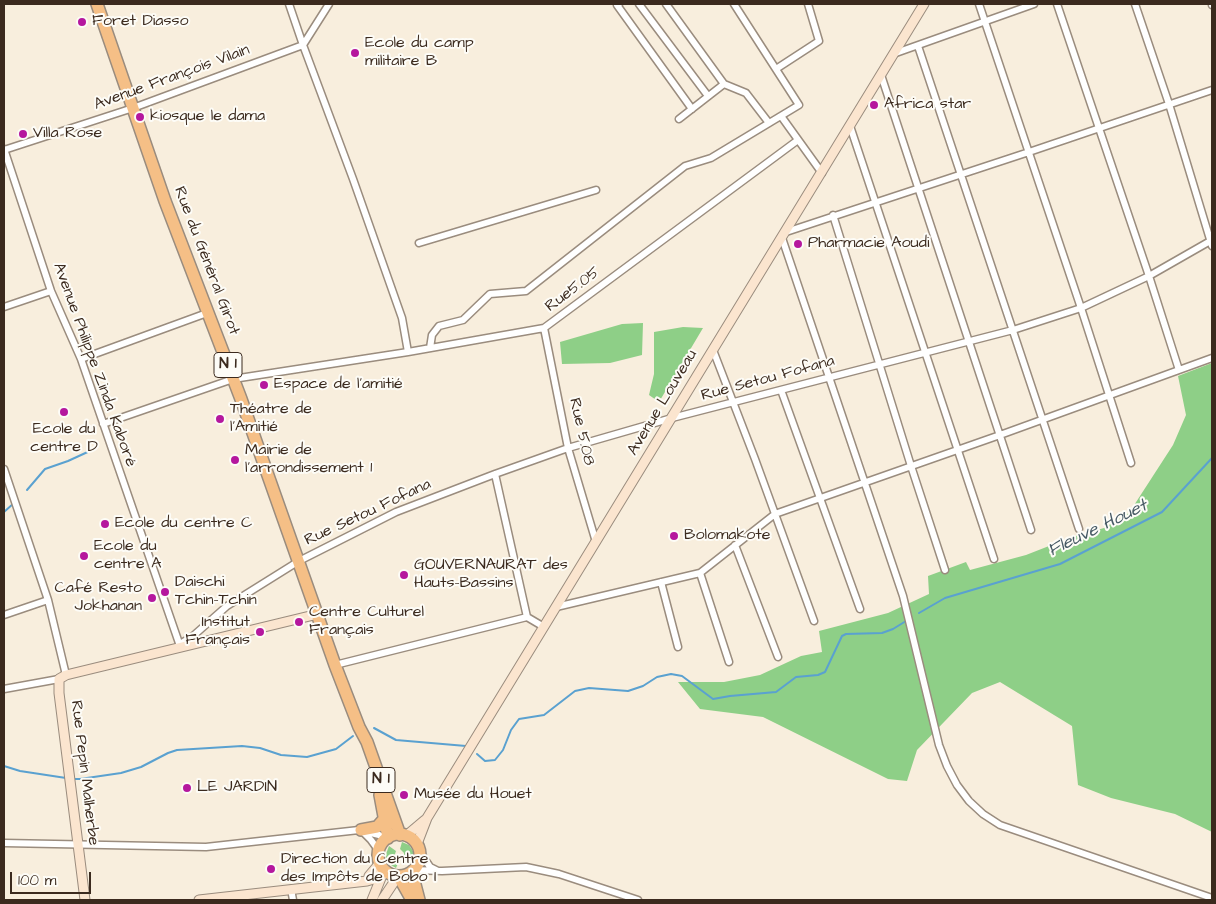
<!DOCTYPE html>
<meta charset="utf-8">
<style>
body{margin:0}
#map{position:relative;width:1216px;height:904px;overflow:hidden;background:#f8eedd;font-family:"Architects Daughter",sans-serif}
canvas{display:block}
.frame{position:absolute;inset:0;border:5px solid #3b2a1e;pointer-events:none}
.scale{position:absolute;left:10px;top:872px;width:81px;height:22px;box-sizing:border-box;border:2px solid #3b2a1e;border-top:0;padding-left:6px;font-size:15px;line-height:18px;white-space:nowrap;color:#3b2a1e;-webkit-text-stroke:4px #fdfcf7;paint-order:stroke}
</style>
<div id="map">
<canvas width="1216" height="904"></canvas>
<div class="frame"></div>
<div class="scale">100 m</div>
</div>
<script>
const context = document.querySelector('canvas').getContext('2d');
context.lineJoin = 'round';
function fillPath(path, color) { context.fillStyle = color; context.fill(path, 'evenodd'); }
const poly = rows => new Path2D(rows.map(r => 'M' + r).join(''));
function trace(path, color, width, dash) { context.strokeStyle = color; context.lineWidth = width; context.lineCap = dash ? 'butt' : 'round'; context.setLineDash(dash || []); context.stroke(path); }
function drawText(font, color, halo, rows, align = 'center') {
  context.font = font + ' "Architects Daughter",sans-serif'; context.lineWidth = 4; context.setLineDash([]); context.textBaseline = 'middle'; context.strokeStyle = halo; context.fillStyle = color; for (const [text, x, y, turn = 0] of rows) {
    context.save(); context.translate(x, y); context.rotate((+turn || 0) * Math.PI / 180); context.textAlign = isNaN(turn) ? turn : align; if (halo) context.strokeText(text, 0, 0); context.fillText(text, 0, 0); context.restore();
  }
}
fillPath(poly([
 [643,323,642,355,610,363,562,364,560,342,622,324],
 [683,327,703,328,659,402,649,395,654,374,654,332],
 [1212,363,1212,832,1175,814,1111,798,1078,785,1072,726,1000,682,972,693,917,750,907,781,888,779,763,717,700,709,678,682,724,682,760,675,801,656,822,652,819,631,888,613,929,594,928,576,966,562,970,570,1026,555,1072,537,1104,528,1129,513,1173,445,1186,415,1178,376],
 [402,842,409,845,413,851,413,858,410,864,404,859,404,853,400,849],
 [389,846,396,851,394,857,399,861,396,868,389,864,386,858,386,854]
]), '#8ecf87');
trace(poly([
 [27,490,45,469,68,461,92,450],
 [4,512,14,503],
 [919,613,945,598,1060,564,1162,512,1212,458],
 [374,728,396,740,466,746],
 [477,754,485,761,495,760,503,750,511,730,519,719,544,715,575,691,589,688,628,691,643,686,657,677,671,674,682,676,713,699,730,696,776,692,796,677,818,675,825,672,842,636,846,634,882,633,893,629,906,621],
 [4,766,20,771,66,778],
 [73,779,80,779,121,773,141,767,168,753,177,750,242,746,260,748,281,755,307,757,336,749,353,736]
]), '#5aa1d0', 2);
const street = poly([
 [289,4,303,45,353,179,402,318,408,352],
 [619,4,617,5,692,109],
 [639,4,708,96],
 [666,4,724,84,746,93,769,123],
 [979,4,1081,308,1131,463],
 [1057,4,1149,276,1179,370],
 [1135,4,1169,104,1212,246],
 [1212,4,1212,5],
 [918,46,1079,529],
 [893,54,1034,4],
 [776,69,819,41,808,4],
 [881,75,1031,530],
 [781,116,822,173],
 [679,119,724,84],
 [850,126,994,559],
 [4,149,51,291,81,359,180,646],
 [4,150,133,108,303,45,329,4],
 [833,215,911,466,945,570],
 [786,232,1029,152,1212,90],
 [782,238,903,596,939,745,947,766,957,785,969,801,983,814,1000,825,1212,898],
 [419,243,596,190],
 [4,307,51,291],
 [544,328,568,448,596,542],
 [430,348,432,335,439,326,463,320,490,294,526,291,685,166,711,158,799,105,734,4],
 [713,350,755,459,814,621],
 [81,359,207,313],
 [781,390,860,609],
 [103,424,233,379,408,352,544,328,798,140],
 [4,469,48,600,66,675],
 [495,474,527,617],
 [735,545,778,657],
 [700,573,729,662],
 [661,582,678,647],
 [556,607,700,573,775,514,1000,435,1212,358],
 [4,615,48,600],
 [180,644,193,636,227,606,299,561,396,512,495,474,568,448,672,418,1013,330,1081,308,1149,276,1212,240],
 [335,665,527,617,544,627],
 [4,689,59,679],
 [363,832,371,840,379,851],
 [4,843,206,847,359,830,379,835,387,839],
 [420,852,430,867,438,871],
 [414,870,442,871,526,867,559,874,638,900],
 [291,889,293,900]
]);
const secondary = poly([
 [406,836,425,820],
 [417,844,427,818,924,4],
 [369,876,380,863],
 [85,900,59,693,59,679,66,675,318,614],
 [199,900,367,881,374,879,383,869],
 [372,900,383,873],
 [382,900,398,876]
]);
const highway = poly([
 [97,4,165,201,241,399,335,665,359,727,367,742,400,835],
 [380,795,388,838],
 [361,830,377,827,384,819],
 '378 855a21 21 0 1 1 42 0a21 21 0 1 1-42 0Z',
 [412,873,419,900],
 [399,877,412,900]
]);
trace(street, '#9a8c7e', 9);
trace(secondary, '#9a8c7e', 11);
trace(highway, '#9a8c7e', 14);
trace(street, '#fff', 6);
trace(secondary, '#fbe5cf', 9);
trace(highway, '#f5bf86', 11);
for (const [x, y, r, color] of [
 [82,22,5,"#b5179e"],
 [355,53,5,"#b5179e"],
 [874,105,5,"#b5179e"],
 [140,117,5,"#b5179e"],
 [23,134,5,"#b5179e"],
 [798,244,5,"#b5179e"],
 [264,385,5,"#b5179e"],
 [64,412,5,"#b5179e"],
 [220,419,5,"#b5179e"],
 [235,460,5,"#b5179e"],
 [105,524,5,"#b5179e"],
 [674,536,5,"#b5179e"],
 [84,556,5,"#b5179e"],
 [404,575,5,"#b5179e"],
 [165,592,5,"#b5179e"],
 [152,598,5,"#b5179e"],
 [299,622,5,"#b5179e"],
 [260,632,5,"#b5179e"],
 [187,788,5,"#b5179e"],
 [404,795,5,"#b5179e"],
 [271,869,5,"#b5179e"]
]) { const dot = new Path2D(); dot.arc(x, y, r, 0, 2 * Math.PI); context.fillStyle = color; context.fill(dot); trace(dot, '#fdfcf7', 2); }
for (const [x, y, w] of [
 [228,365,28],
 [381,780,28]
]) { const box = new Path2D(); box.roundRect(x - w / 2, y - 12.5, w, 25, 4); context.fillStyle = '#fdfcf7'; context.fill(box); trace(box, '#3b2a1e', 1); }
drawText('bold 15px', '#3b2a1e', null, [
 ["N 1",228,365],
 ["N 1",381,780]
]);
drawText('16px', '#3b2a1e', '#fdfcf7', [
 ["Foret Diasso",92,22],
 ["Ecole du camp",365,44],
 ["militaire B",365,62],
 ["Africa star",884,105],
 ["kiosque le dama",150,117],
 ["Villa Rose",33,134],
 ["Pharmacie Aoudi",808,244],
 ["Espace de l'amitié",274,385],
 ["Théatre de",230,410],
 ["l'Amitié",230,428],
 ["Ecole du",64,430,"center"],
 ["centre D",64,448,"center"],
 ["Mairie de",245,451],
 ["l'arrondissement 1",245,469],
 ["Ecole du centre C",115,524],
 ["Bolomakote",684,536],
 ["Ecole du",94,547],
 ["centre A",94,565],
 ["GOUVERNAURAT des",414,566],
 ["Hauts-Bassins",414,584],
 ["Daischi",175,583],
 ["Tchin-Tchin",175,601],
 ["Café Resto",142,589,"right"],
 ["Jokhanan",142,607,"right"],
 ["Centre Culturel",309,613],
 ["Français",309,631],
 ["Institut",250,623,"right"],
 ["Français",250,641,"right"],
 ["LE JARDIN",197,788],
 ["Musée du Houet",414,795],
 ["Direction du Centre",281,860],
 ["des Impôts de Bobo I",281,878]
], 'left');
drawText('16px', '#3b2a1e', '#fdfcf7', [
 ["Avenue François Vilain",172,78,-20],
 ["Rue du Général Girot",206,261,69],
 ["Rue5.05",573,290,-37],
 ["Avenue Philippe Zinda Kaboré",94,365,70],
 ["Rue Setou Fofana",768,379,-15],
 ["Avenue Louveau",663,403,-59],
 ["Rue 5.08",581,432,77],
 ["Rue Setou Fofana",368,513,-25],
 ["Rue Pepin Malherbe",84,773,83]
]);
drawText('italic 18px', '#475a65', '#fdfcf7', [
 ["Fleuve Houet",1098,529,-26]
]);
</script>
